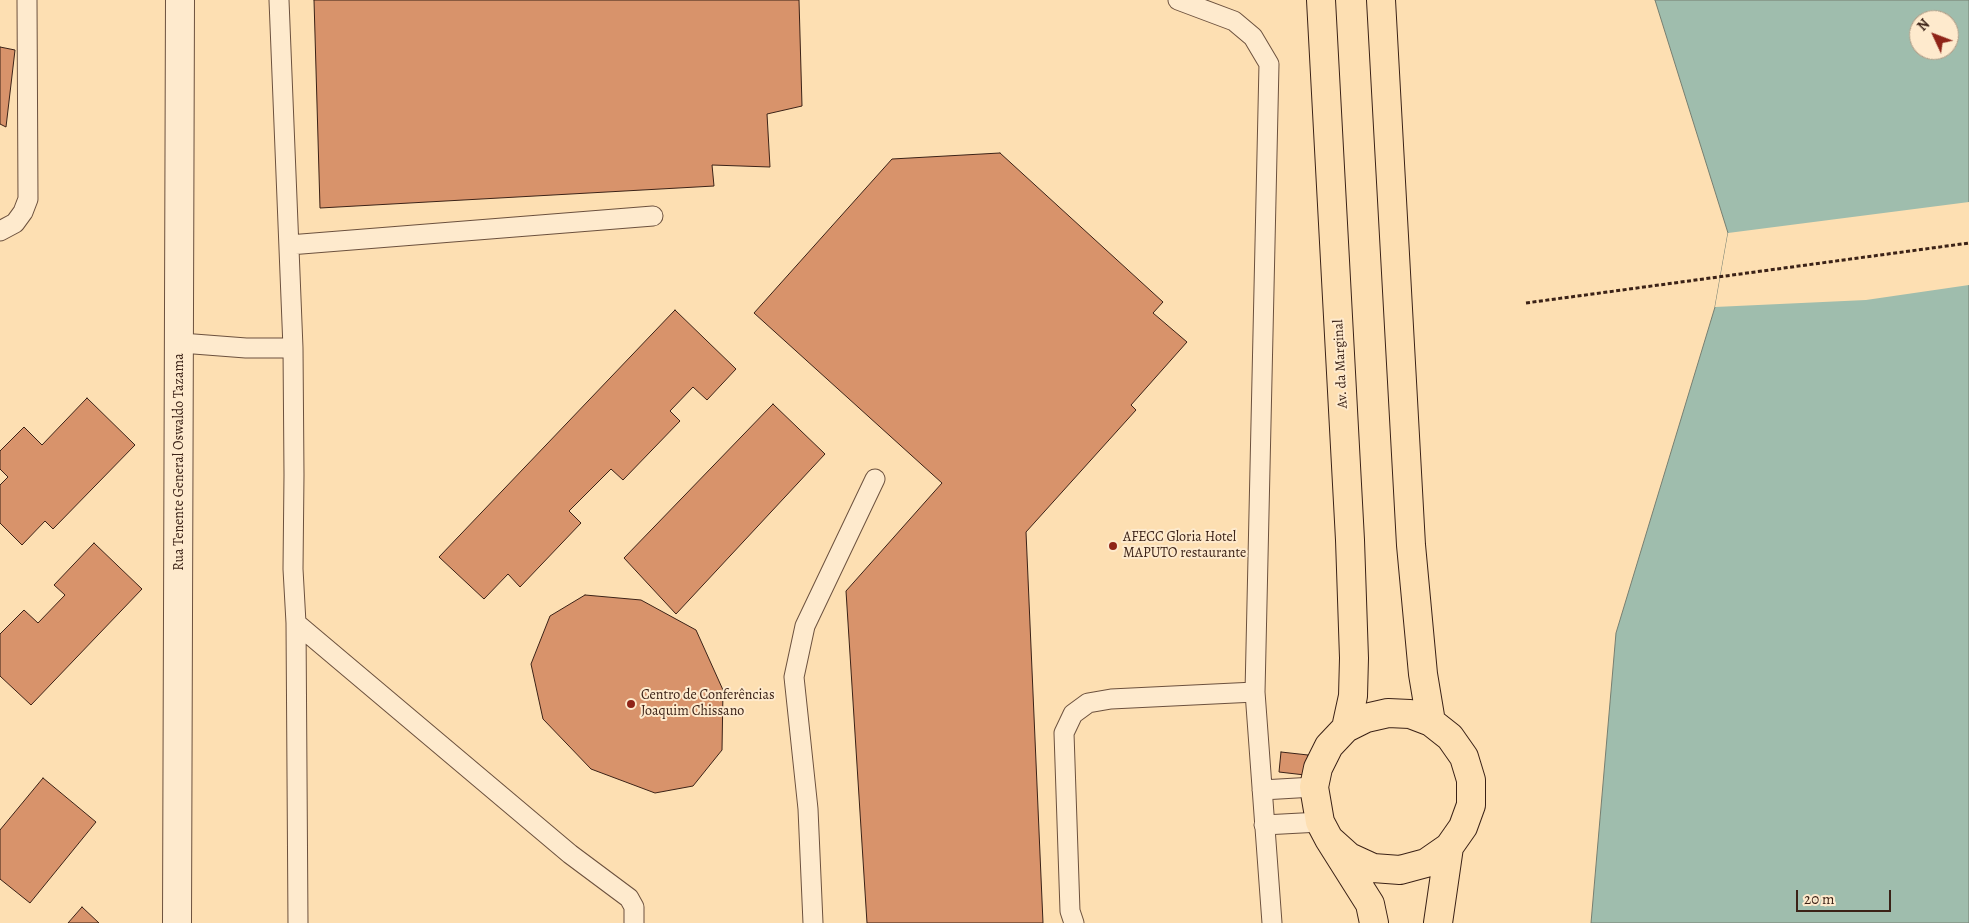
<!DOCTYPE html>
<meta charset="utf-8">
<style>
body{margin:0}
#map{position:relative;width:1969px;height:923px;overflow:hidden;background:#fddfb2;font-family:Alegreya,serif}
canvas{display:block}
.north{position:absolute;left:1909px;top:10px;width:50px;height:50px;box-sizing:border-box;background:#feeacd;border:1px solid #b09a84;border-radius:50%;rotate:313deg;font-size:14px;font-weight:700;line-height:20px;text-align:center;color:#3b2217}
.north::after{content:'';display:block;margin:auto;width:18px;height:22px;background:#8f2418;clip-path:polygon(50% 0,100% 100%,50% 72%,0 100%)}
.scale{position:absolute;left:1796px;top:890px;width:95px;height:22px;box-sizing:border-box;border:2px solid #3b2217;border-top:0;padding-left:6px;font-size:15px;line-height:18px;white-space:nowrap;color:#3b2217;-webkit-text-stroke:4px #feeacd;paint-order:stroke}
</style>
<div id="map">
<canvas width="1969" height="923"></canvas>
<div class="north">N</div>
<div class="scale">20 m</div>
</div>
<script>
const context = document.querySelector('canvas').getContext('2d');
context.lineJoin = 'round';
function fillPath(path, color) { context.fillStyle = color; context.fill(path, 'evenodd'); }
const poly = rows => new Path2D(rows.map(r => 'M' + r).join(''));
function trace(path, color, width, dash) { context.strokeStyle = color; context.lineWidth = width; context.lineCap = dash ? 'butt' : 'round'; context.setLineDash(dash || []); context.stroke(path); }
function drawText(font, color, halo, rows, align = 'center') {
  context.font = font + ' Alegreya,serif'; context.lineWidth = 4; context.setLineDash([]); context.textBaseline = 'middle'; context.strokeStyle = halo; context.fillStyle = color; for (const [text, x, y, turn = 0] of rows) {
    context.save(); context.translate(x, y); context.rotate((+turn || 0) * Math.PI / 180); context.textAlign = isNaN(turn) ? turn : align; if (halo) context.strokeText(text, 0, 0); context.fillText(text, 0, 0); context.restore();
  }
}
const water = poly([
 [1655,0,1969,0,1969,923,1591,923,1616,633,1715,307,1728,233,1655,0],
 [1919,20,1949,20,1949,50,1919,50,1919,20]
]);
fillPath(water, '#9fbdad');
trace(water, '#777f71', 1);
fillPath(poly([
 [1969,202,1969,285,1866,300,1715,307,1728,233]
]), '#fddfb2');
const building = poly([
 [314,0,799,0,802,106,767,114,770,167,712,165,714,186,320,208,314,0],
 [0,47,15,50,6,127,0,124,0,47],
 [1000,153,1163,302,1153,313,1187,342,1131,405,1136,410,1026,532,1043,923,867,923,846,591,942,483,754,313,892,159,1000,153],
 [675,310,736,369,707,400,693,387,670,411,680,421,623,480,611,469,569,511,581,523,520,587,508,574,484,599,439,557,675,310],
 [87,398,135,445,53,529,45,521,22,545,0,523,0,485,8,477,0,469,0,451,24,427,42,445,87,398],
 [773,404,825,454,676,614,624,558,773,404],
 [94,543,142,589,31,705,0,676,0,634,24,610,38,623,65,595,54,585,94,543],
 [585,595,641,600,696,630,723,690,722,750,693,786,655,793,591,769,543,719,531,664,550,616,585,595],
 [1281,752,1308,755,1305,775,1279,772,1281,752],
 [43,778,96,822,30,903,0,879,0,830,43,778],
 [82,907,99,923,68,923,82,907]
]);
fillPath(building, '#d8936b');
trace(building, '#3b2217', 1);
const service = poly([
 [279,0,293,348],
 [1178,0,1234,21,1253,37,1269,64,1255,692,1272,923],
 [0,231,15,223,23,212,28,199,27,0],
 [289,245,653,216],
 [181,343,246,348,293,348,294,475,293,569,296,623,298,923],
 [296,623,570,854,629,898,634,907,634,923],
 [1262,790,1314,787],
 [1264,825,1320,822],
 [813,923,808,809,794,677,805,626,875,479],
 [1074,923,1070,911,1064,733,1073,714,1088,703,1111,699,1255,692]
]);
const minor = poly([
 [177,923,180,0]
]);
const primary = poly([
 [1321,0,1350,540,1354,658,1353,696,1346,728],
 [1381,0,1411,545,1423,674,1431,722],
 [1329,839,1349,857,1373,868,1400,870,1426,863,1449,847,1463,827,1471,805,1471,780,1464,757,1450,737,1431,722,1410,714,1388,713,1366,718,1346,728,1329,746,1318,768,1314,787,1320,822,1329,839,1370,904,1374,923],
 [1438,923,1449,847]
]);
trace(service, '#6c513e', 21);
trace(minor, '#6c513e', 30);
trace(primary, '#3b2217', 30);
trace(poly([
 [1526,303,1969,243]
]), '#3b2217', 3, [4, 2.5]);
trace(service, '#feeacd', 19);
trace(minor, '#feeacd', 28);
trace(primary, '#fddfb2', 28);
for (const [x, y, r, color] of [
 [1113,546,5,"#8f2418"],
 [631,704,5,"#8f2418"]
]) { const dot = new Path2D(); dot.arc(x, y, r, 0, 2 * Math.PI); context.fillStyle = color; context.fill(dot); trace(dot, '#feeacd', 2); }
drawText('14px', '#3b2217', '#feeacd', [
 ["Av. da Marginal",1341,364,-93],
 ["Rua Tenente General Oswaldo Tazama",180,462,-90]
]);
drawText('14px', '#3b2217', '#feeacd', [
 ["AFECC Gloria Hotel",1123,538],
 ["MAPUTO restaurante",1123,554],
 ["Centro de Conferências",641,696],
 ["Joaquim Chissano",641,712]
], 'left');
</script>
